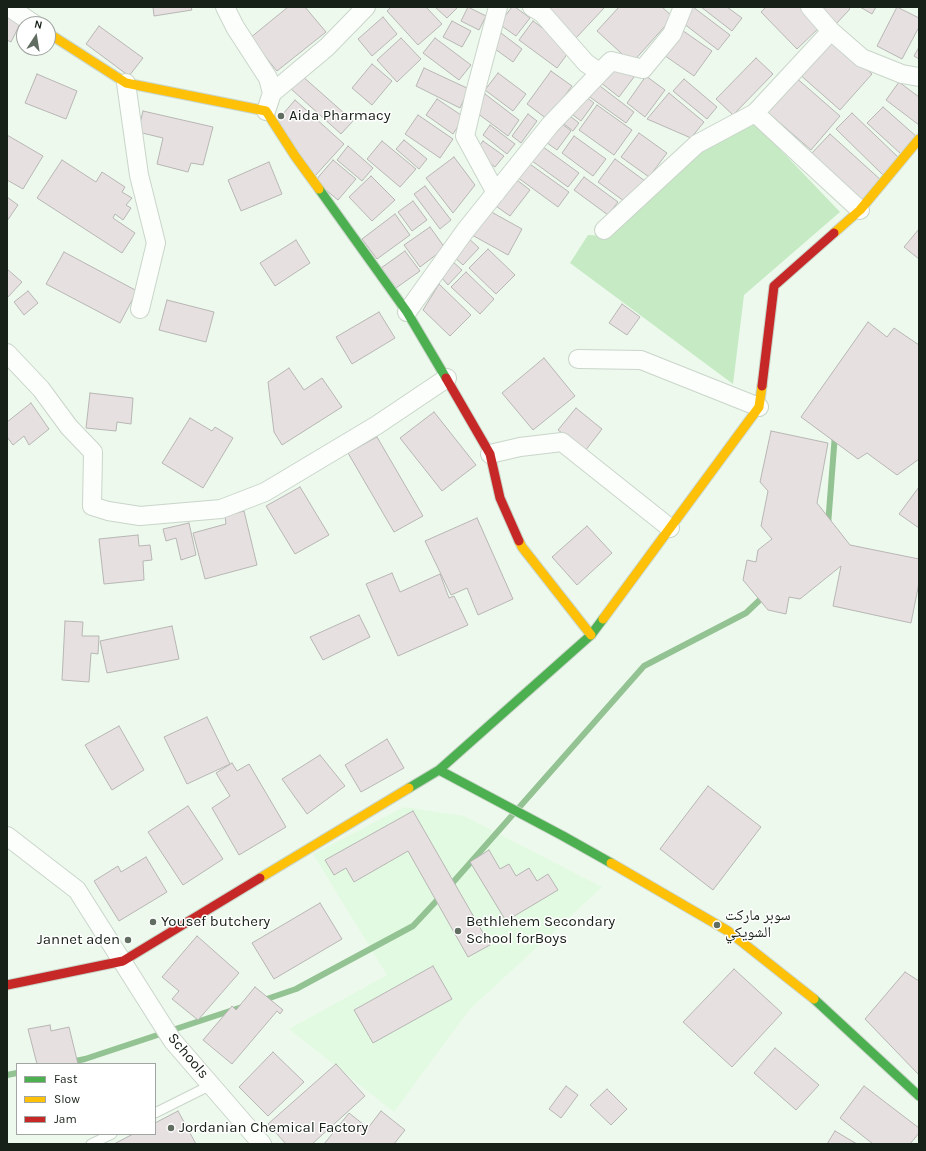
<!DOCTYPE html>
<meta charset="utf-8">
<style>
body{margin:0}
#map{position:relative;width:926px;height:1151px;overflow:hidden;background:#edf9ec;font-family:Karla,sans-serif}
canvas{display:block}
.frame{position:absolute;inset:0;border:8px solid #172117;pointer-events:none}
.legend{position:absolute;left:16px;top:1063px;width:140px;height:72px;box-sizing:border-box;background:#fff;border:1px solid #a2a6a2;margin:0;padding:5px 7px;list-style:none;font-size:12px;color:#172117}
.legend li{display:flex;align-items:center;gap:8px;height:20px}
.legend b{width:20px;border:1px solid #a2a6a2}
.north{position:absolute;left:16px;top:16px;width:40px;height:40px;box-sizing:border-box;background:#fff;border:1px solid #a2a6a2;border-radius:50%;rotate:12deg;font-size:11px;font-weight:700;line-height:16px;text-align:center;color:#172117}
.north::after{content:'';display:block;margin:auto;width:14px;height:18px;background:#626d62;clip-path:polygon(50% 0,100% 100%,50% 72%,0 100%)}
</style>
<div id="map">
<canvas width="926" height="1151"></canvas>
<div class="frame"></div>
<ul class="legend">
<li><b style="height:5px;background:#4caf50"></b>Fast</li>
<li><b style="height:5px;background:#ffc107"></b>Slow</li>
<li><b style="height:5px;background:#c62828"></b>Jam</li>
</ul>
<div class="north">N</div>
</div>
<script>
const context = document.querySelector('canvas').getContext('2d');
context.lineJoin = 'round';
function fillPath(path, color) { context.fillStyle = color; context.fill(path, 'evenodd'); }
const poly = rows => new Path2D(rows.map(r => 'M' + r).join(''));
function trace(path, color, width, dash) { context.strokeStyle = color; context.lineWidth = width; context.lineCap = dash ? 'butt' : 'round'; context.setLineDash(dash || []); context.stroke(path); }
function drawText(font, color, halo, rows, align = 'center') {
  context.font = font + ' Karla,"Noto Naskh Arabic",sans-serif'; context.lineWidth = 3; context.setLineDash([]); context.textBaseline = 'middle'; context.strokeStyle = halo; context.fillStyle = color; for (const [text, x, y, turn = 0] of rows) {
    context.save(); context.translate(x, y); context.rotate((+turn || 0) * Math.PI / 180); context.textAlign = isNaN(turn) ? turn : align; if (halo) context.strokeText(text, 0, 0); context.fillText(text, 0, 0); context.restore();
  }
}
fillPath(poly([
 [404,807,464,816,602,887,469,1010,394,1112,289,1029,387,975,313,854]
]), '#e3fae2');
fillPath(poly([
 [755,123,840,212,744,295,733,384,570,263,588,235,605,236,703,145]
]), '#c5eac4');
trace(poly([
 [828,525,835,434],
 [448,888,644,666,746,613,765,595],
 [261,1001,296,989,413,926,441,896],
 [61,1064,85,1059,245,1006],
 [7,1075,17,1073]
]), '#93c293', 6);
const building = poly([
 [153,7,191,7,192,10,154,16,153,7],
 [288,7,305,7,326,32,277,71,250,38,288,7],
 [391,7,426,7,442,24,418,45,387,11,391,7],
 [435,7,458,7,447,18,435,7],
 [468,7,486,16,479,30,461,21,468,7],
 [512,7,515,7,530,18,516,36,499,24,512,7],
 [550,7,605,7,576,38,546,11,550,7],
 [619,7,662,7,673,17,632,63,597,31,619,7],
 [689,7,693,7,730,35,718,50,679,20,689,7],
 [701,7,727,7,742,18,732,31,701,7],
 [766,7,804,7,822,25,797,49,761,12,766,7],
 [816,7,848,7,850,9,834,26,816,7],
 [860,7,876,7,872,14,860,7],
 [897,7,919,18,919,27,902,59,877,46,897,7],
 [7,10,23,18,11,42,7,40,7,10],
 [383,17,397,34,372,56,358,39,383,17],
 [452,21,471,31,462,47,443,37,452,21],
 [533,21,571,49,557,68,519,40,533,21],
 [99,26,143,58,129,76,86,44,99,26],
 [679,28,712,51,694,76,661,53,679,28],
 [501,33,522,49,513,62,491,46,501,33],
 [830,37,872,74,840,110,798,73,830,37],
 [401,38,421,59,397,82,377,60,401,38],
 [435,38,471,65,459,80,423,53,435,38],
 [919,47,919,59,914,56,919,47],
 [756,58,773,74,733,115,716,99,756,58],
 [615,63,634,77,619,97,600,82,615,63],
 [372,64,392,81,372,105,352,88,372,64],
 [424,68,469,89,460,108,416,86,424,68],
 [551,71,572,86,547,119,527,104,551,71],
 [498,73,526,94,513,111,485,90,498,73],
 [37,74,77,91,66,119,25,103,37,74],
 [301,75,353,121,341,134,290,88,301,75],
 [646,76,665,90,645,117,627,103,646,76],
 [794,76,840,116,811,150,764,109,794,76],
 [684,79,717,107,707,119,673,91,684,79],
 [899,82,919,97,919,125,886,100,899,82],
 [596,83,634,112,626,123,587,95,596,83],
 [669,93,704,122,691,138,647,119,669,93],
 [485,94,519,120,508,136,473,110,485,94],
 [582,94,594,103,581,121,569,112,582,94],
 [437,99,464,117,453,134,426,115,437,99],
 [295,100,344,144,314,177,276,122,295,100],
 [597,105,632,130,614,155,579,130,597,105],
 [883,107,917,137,901,154,867,123,883,107],
 [143,111,213,127,203,165,191,163,188,172,157,164,163,138,138,132,143,111],
 [566,113,579,123,573,131,560,121,566,113],
 [852,113,899,158,883,175,836,129,852,113],
 [528,114,537,121,521,143,512,136,528,114],
 [418,115,453,139,440,158,405,134,418,115],
 [557,120,571,131,557,150,543,140,557,120],
 [490,125,515,144,507,154,483,135,490,125],
 [639,133,667,153,649,177,621,157,639,133],
 [830,134,882,181,862,203,810,155,830,134],
 [7,135,43,156,23,189,7,180,7,135],
 [574,136,606,159,593,176,562,153,574,136],
 [404,140,427,159,419,169,396,149,404,140],
 [382,141,416,169,400,187,367,159,382,141],
 [483,141,504,156,495,167,475,152,483,141],
 [539,144,579,173,568,187,528,158,539,144],
 [348,146,373,168,362,181,337,160,348,146],
 [454,157,475,185,453,213,426,178,454,157],
 [615,159,645,181,628,204,598,182,615,159],
 [62,160,96,182,102,172,125,187,122,192,132,198,126,205,131,208,123,220,115,214,113,218,135,233,122,253,37,198,62,160],
 [333,160,356,179,338,200,315,181,333,160],
 [269,162,282,194,241,211,228,180,269,162],
 [527,162,569,192,558,207,517,177,527,162],
 [371,176,395,200,372,221,349,197,371,176],
 [513,177,530,190,510,216,493,204,513,177],
 [584,177,618,202,608,215,574,190,584,177],
 [425,186,451,220,440,229,414,194,425,186],
 [7,197,18,205,7,221,7,197],
 [413,201,427,220,412,231,398,212,413,201],
 [486,209,522,229,508,255,472,235,486,209],
 [395,214,410,235,377,259,362,239,395,214],
 [430,227,445,248,420,267,404,245,430,227],
 [919,229,919,259,904,247,919,229],
 [465,235,479,248,463,265,453,256,465,235],
 [296,240,310,263,275,286,260,263,296,240],
 [488,249,515,275,496,294,469,268,488,249],
 [405,251,420,271,396,288,381,268,405,251],
 [64,252,137,291,120,323,46,284,64,252],
 [451,260,462,270,448,285,441,277,451,260],
 [7,269,22,282,7,298,7,269],
 [466,272,494,299,480,314,451,287,466,272],
 [439,284,471,315,450,336,423,310,439,284],
 [28,291,38,303,24,315,14,302,28,291],
 [167,300,214,312,206,342,159,330,167,300],
 [622,304,640,317,627,335,609,323,622,304],
 [379,312,395,338,352,364,336,337,379,312],
 [868,322,887,337,894,328,919,345,919,459,897,475,867,453,858,459,801,417,868,322],
 [544,358,575,396,533,430,502,393,544,358],
 [289,368,304,390,322,378,342,407,282,445,274,432,268,382,289,368],
 [90,393,133,398,131,424,117,422,116,431,86,428,90,393],
 [31,403,49,429,29,445,24,436,13,445,7,437,7,422,31,403],
 [576,408,602,429,585,451,558,430,576,408],
 [434,412,476,465,442,491,400,438,434,412],
 [190,418,212,431,215,427,233,438,203,488,162,463,190,418],
 [771,431,828,443,817,503,850,545,919,559,919,583,911,623,833,606,841,566,800,599,789,597,786,614,768,610,743,580,747,560,756,562,758,550,772,539,761,526,768,491,760,482,771,431],
 [377,437,423,516,394,532,348,453,377,437],
 [300,487,329,535,295,554,266,506,300,487],
 [919,487,919,528,899,514,919,487],
 [244,511,257,565,205,579,193,533,226,524,225,516,244,511],
 [477,518,513,599,478,615,467,588,451,595,425,541,477,518],
 [189,523,196,555,181,560,176,538,166,541,163,529,189,523],
 [587,526,612,553,577,585,552,557,587,526],
 [138,535,139,546,150,545,152,560,143,561,144,580,104,584,99,539,138,535],
 [392,573,400,592,440,574,449,598,454,596,468,625,398,656,366,584,392,573],
 [359,615,370,637,323,660,310,637,359,615],
 [65,621,83,622,82,636,99,636,98,654,91,653,89,682,62,680,65,621],
 [172,626,179,659,107,673,100,641,172,626],
 [207,717,230,764,187,784,164,737,207,717],
 [119,726,144,770,112,790,85,745,119,726],
 [387,739,404,768,361,792,345,765,387,739],
 [320,755,345,786,307,814,282,779,320,755],
 [232,763,237,771,249,764,286,827,239,855,212,808,230,796,216,773,232,763],
 [708,786,761,827,713,890,660,849,708,786],
 [188,806,223,859,183,885,148,832,188,806],
 [413,811,490,945,468,957,408,851,354,882,346,868,334,875,325,860,413,811],
 [489,850,500,869,509,864,516,876,529,868,537,881,548,874,558,890,506,921,470,862,489,850],
 [146,857,167,892,119,921,94,881,118,866,121,872,146,857],
 [320,903,342,939,274,979,252,943,320,903],
 [197,936,239,973,198,1020,172,999,179,991,162,977,197,936],
 [433,966,452,999,373,1043,354,1010,433,966],
 [734,969,782,1013,732,1067,683,1022,734,969],
 [905,972,919,981,919,1075,865,1019,905,972],
 [255,987,283,1010,280,1014,277,1011,232,1064,203,1040,232,1006,236,1010,255,987],
 [50,1025,51,1031,69,1027,78,1064,37,1064,28,1029,50,1025],
 [775,1048,819,1085,796,1110,754,1073,775,1048],
 [273,1052,304,1082,268,1116,239,1087,273,1052],
 [336,1064,365,1096,312,1144,286,1144,268,1124,336,1064],
 [566,1086,578,1095,561,1118,549,1109,566,1086],
 [864,1086,919,1128,919,1133,910,1144,873,1144,840,1118,864,1086],
 [607,1089,627,1109,611,1125,590,1105,607,1089],
 [178,1111,196,1144,114,1144,133,1134,155,1134,155,1123,178,1111],
 [381,1111,405,1130,394,1144,324,1144,349,1113,368,1128,381,1111],
 [835,1131,857,1144,827,1144,835,1131]
]);
fillPath(building, '#e7e0e1');
trace(building, '#b7b6b4', 1);
const lane = poly([
 [155,1113,211,1085],
 [91,1144,112,1134]
]);
const street = poly([
 [9,7,34,24],
 [225,7,235,27,268,78,272,93],
 [532,7,542,13,586,63,599,72],
 [810,7,831,31,862,58,902,74,919,77],
 [126,83,139,175,156,243,140,309],
 [266,111,272,93,327,47,366,7],
 [755,113,860,210],
 [496,193,465,136,475,93,498,7],
 [604,230,697,144,755,113,831,31],
 [407,312,465,231,550,125,611,61,643,69,672,34,683,7],
 [7,353,41,389,69,427,93,452,92,506,108,511,140,516,221,509,265,492,377,425,447,378],
 [578,359,641,360,759,407],
 [490,454,520,447,562,442,670,528],
 [7,836,77,890,172,1040,262,1144]
]);
const fast = poly([
 [319,189,407,312,446,378],
 [439,770,563,836,611,863],
 [409,788,439,770,591,635,603,619],
 [814,999,919,1096]
]);
const slow = poly([
 [48,33,126,83,266,111,295,156,319,189],
 [834,233,860,210,919,139],
 [519,541,522,547,591,635],
 [603,619,759,407,762,386],
 [611,863,728,931,814,999],
 [260,878,409,788]
]);
const jam = poly([
 [446,378,490,454,500,498,519,541],
 [762,386,774,286,834,233],
 [7,985,123,961,260,878]
]);
trace(lane, '#cad5ca', 11);
trace(street, '#cad5ca', 20);
trace(fast, '#cad5ca', 11);
trace(slow, '#cad5ca', 11);
trace(jam, '#cad5ca', 11);
trace(lane, '#fcfefc', 9);
trace(street, '#fcfefc', 18);
trace(fast, '#4caf50', 9);
trace(slow, '#ffc107', 9);
trace(jam, '#c62828', 9);
for (const [x, y, r, color] of [
 [281,116,4,"#626d62"],
 [153,922,4,"#626d62"],
 [717,925,4,"#626d62"],
 [458,931,4,"#626d62"],
 [128,940,4,"#626d62"],
 [171,1128,4,"#626d62"]
]) { const dot = new Path2D(); dot.arc(x, y, r, 0, 2 * Math.PI); context.fillStyle = color; context.fill(dot); trace(dot, '#fff', 1.5); }
drawText('15px', '#172117', '#fff', [
 ["Aida Pharmacy",289,116],
 ["سوبر ماركت",725,916],
 ["الشويكي",725,933],
 ["Yousef butchery",161,922],
 ["Bethlehem Secondary",466,922],
 ["School forBoys",466,939],
 ["Jannet aden",120,940,"right"],
 ["Jordanian Chemical Factory",179,1128]
], 'left');
drawText('15px', '#172117', '#fff', [
 ["Schools",188,1056,50]
]);
</script>
